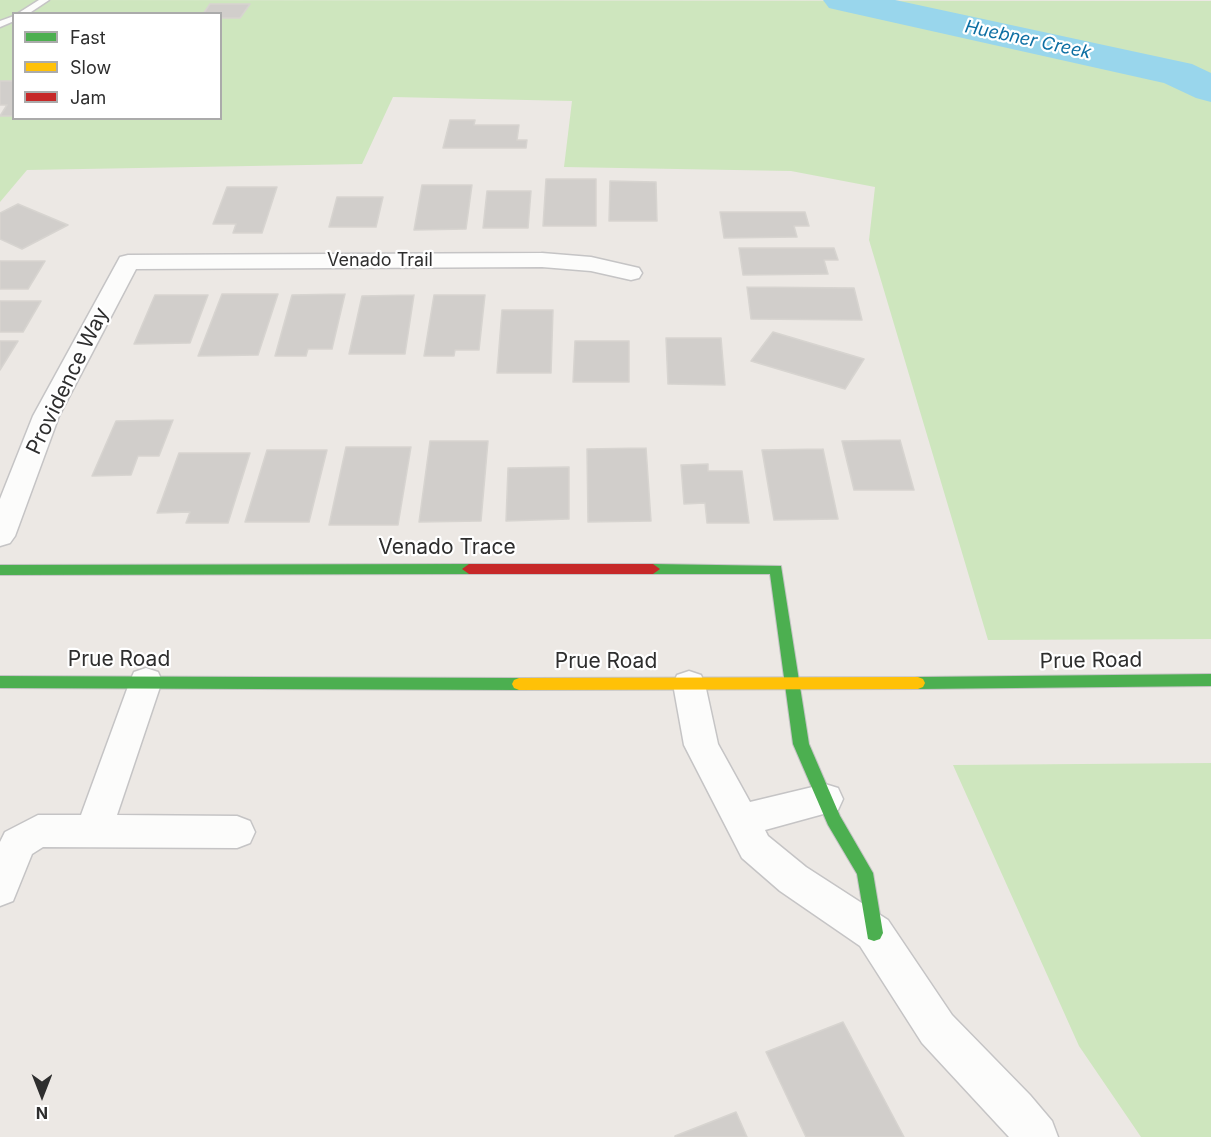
<!DOCTYPE html>
<style>
body{margin:0}
#map{position:relative;width:1211px;height:1137px;overflow:hidden;background:#ece8e4;font-family:Inter,sans-serif}
canvas{display:block}
.legend{position:absolute;left:12px;top:12px;width:210px;height:108px;box-sizing:border-box;background:#fff;border:2px solid #ababab;margin:0;padding:8px 10px;list-style:none;font-size:18px;color:#2e2e2e}
.legend li{display:flex;align-items:center;gap:12px;height:30px}
.legend b{width:30px;border:2px solid #ababab}
.north{position:absolute;left:12px;top:1065px;width:60px;height:60px;-webkit-text-stroke:4px #fff;paint-order:stroke;rotate:180deg;font-size:16px;font-weight:700;line-height:24px;text-align:center;color:#2e2e2e}
.north::after{content:'';display:block;margin:auto;width:21px;height:27px;background:#2e2e2e;clip-path:polygon(50% 0,100% 100%,50% 72%,0 100%)}
</style>
<div id="map">
<canvas width="1211" height="1137"></canvas>
<ul class="legend">
<li><b style="height:8px;background:#4caf50"></b>Fast</li>
<li><b style="height:8px;background:#ffc107"></b>Slow</li>
<li><b style="height:8px;background:#c62828"></b>Jam</li>
</ul>
<div class="north">N</div>
</div>
<script>
const context = document.querySelector('canvas').getContext('2d');
context.lineJoin = 'round';
function fillPath(path, color) { context.fillStyle = color; context.fill(path, 'evenodd'); }
const poly = rows => new Path2D(rows.map(r => 'M' + r).join(''));
function trace(path, color, width, dash) { context.strokeStyle = color; context.lineWidth = width; context.lineCap = dash ? 'butt' : 'round'; context.setLineDash(dash || []); context.stroke(path); }
function drawText(font, color, halo, rows, align = 'center') {
  context.font = font + ' Inter,sans-serif'; context.lineWidth = 4.5; context.setLineDash([]); context.textBaseline = 'middle'; context.strokeStyle = halo; context.fillStyle = color; for (const [text, x, y, turn = 0] of rows) {
    context.save(); context.translate(x, y); context.rotate((+turn || 0) * Math.PI / 180); context.textAlign = isNaN(turn) ? turn : align; if (halo) context.strokeText(text, 0, 0); context.fillText(text, 0, 0); context.restore();
  }
}
fillPath(poly([
 [0,0,1211,1,1211,639,988,640,869,240,875,187,791,171,564,167,572,101,393,97,362,164,27,170,0,202,0,116,13,116,14,118,220,118,221,18,240,18,249,5,210,4,203,14,14,14,13,81,0,81],
 [1211,763,1211,1137,1141,1137,1079,1046,953,765]
]), '#cee6be');
fillPath(poly([
 [823,0,895,0,1192,64,1211,73,1211,102,1196,98,1164,83,842,11,829,8,823,0]
]), '#99d6ec');
const building = poly([
 [210,4,250,4,240,18,220,18,220,14,203,14,210,4],
 [0,81,14,81,14,116,0,116,7,105,0,105,0,81],
 [450,120,475,120,474,125,519,125,517,140,527,140,526,148,443,148,450,120],
 [546,179,596,179,596,226,543,226,546,179],
 [610,181,656,182,657,221,609,221,610,181],
 [422,185,472,185,466,229,414,230,422,185],
 [227,187,277,187,262,233,233,233,236,224,213,224,227,187],
 [487,191,531,191,528,228,483,228,487,191],
 [337,197,383,197,376,227,329,227,337,197],
 [18,204,68,225,22,249,0,239,0,213,18,204],
 [720,212,805,212,809,226,794,226,797,237,724,238,720,212],
 [739,248,834,248,838,260,824,260,828,274,743,275,739,248],
 [0,261,45,261,28,289,0,289,0,261],
 [747,287,854,288,862,320,751,319,747,287],
 [222,294,278,294,258,355,198,356,222,294],
 [345,294,332,349,308,349,306,356,275,356,292,295,345,294],
 [155,295,208,295,190,343,134,344,155,295],
 [414,295,405,354,349,354,362,296,414,295],
 [434,295,485,295,479,350,455,350,454,356,424,356,434,295],
 [0,301,41,301,23,332,0,332,0,301],
 [502,310,553,310,551,373,497,373,502,310],
 [773,332,864,359,845,389,751,361,773,332],
 [666,338,721,338,725,385,668,384,666,338],
 [0,341,18,341,0,370,0,341],
 [575,341,629,341,629,382,573,382,575,341],
 [173,420,159,456,138,456,131,475,92,476,116,421,173,420],
 [900,440,914,490,854,490,842,441,900,440],
 [430,441,488,441,481,521,419,522,430,441],
 [346,447,411,447,398,525,329,525,346,447],
 [646,448,651,521,588,522,587,449,646,448],
 [823,449,838,519,774,520,762,450,823,449],
 [267,450,327,450,309,522,245,522,267,450],
 [179,453,250,453,228,523,186,523,190,512,157,513,179,453],
 [708,464,708,471,742,471,749,523,707,523,705,503,684,504,681,465,708,464],
 [569,467,569,519,506,521,508,468,569,467],
 [843,1022,904,1137,806,1137,766,1052,843,1022],
 [736,1112,747,1137,675,1137,675,1136,736,1112]
]);
fillPath(building, '#d1cecb');
trace(building, '#d7d4d0', 1.5);
const lane = poly([
 [39,0,49,0,28,14,17,14,39,0],
 [14,16,14,21,0,27,0,21,14,16]
]);
const street = poly([
 [542,253,591,257,639,268,642,273,639,278,631,280,591,271,542,267,136,269,59,416,15,536,10,543,0,546,0,499,33,416,120,257,128,255,542,253],
 [146,668,158,672,162,681,117,815,237,816,250,821,255,832,250,843,237,848,43,847,32,854,13,901,0,906,0,842,5,832,38,815,81,815,130,681,134,672,146,668],
 [689,671,701,675,705,684,718,744,750,802,825,784,838,788,843,799,838,810,765,830,768,836,806,867,888,920,952,1015,1030,1095,1052,1121,1058,1137,1009,1137,922,1043,860,946,780,891,742,858,684,745,673,684,677,675,689,671]
]);
const fast = poly([
 [469,564,476,569,469,574,0,575,0,565,469,564],
 [653,564,781,566,809,744,840,816,873,873,883,933,880,939,874,941,868,939,857,874,828,825,793,744,770,574,653,574,646,569,653,564],
 [1211,674,1211,686,918,689,913,687,911,683,913,679,918,677,1211,674],
 [0,676,519,678,524,680,526,684,524,688,519,690,0,688,0,676]
]);
const slow = poly([
 [918,677,923,679,925,683,923,687,918,689,519,690,514,688,512,684,514,680,519,678,918,677]
]);
const jam = poly([
 [469,564,653,564,660,569,653,574,469,574,462,569,469,564]
]);
trace(lane, '#c5c4c5', 3);
trace(street, '#c5c4c5', 3);
trace(fast, '#c5c4c5', 2);
trace(slow, '#c5c4c5', 2);
trace(jam, '#c5c4c5', 2);
fillPath(lane, '#fcfcfb');
fillPath(street, '#fcfcfb');
fillPath(fast, '#4caf50');
fillPath(slow, '#ffc107');
fillPath(jam, '#c62828');
drawText('italic 18px', '#0d6fa3', '#fff', [
 ["Huebner Creek",1028,40,12]
]);
drawText('18px', '#2e2e2e', '#fff', [
 ["Venado Trail",380,261]
]);
drawText('21px', '#2e2e2e', '#fff', [
 ["Providence Way",68,381,-64],
 ["Venado Trace",447,548],
 ["Prue Road",119,660],
 ["Prue Road",1091,661,-1],
 ["Prue Road",606,662]
]);
</script>
